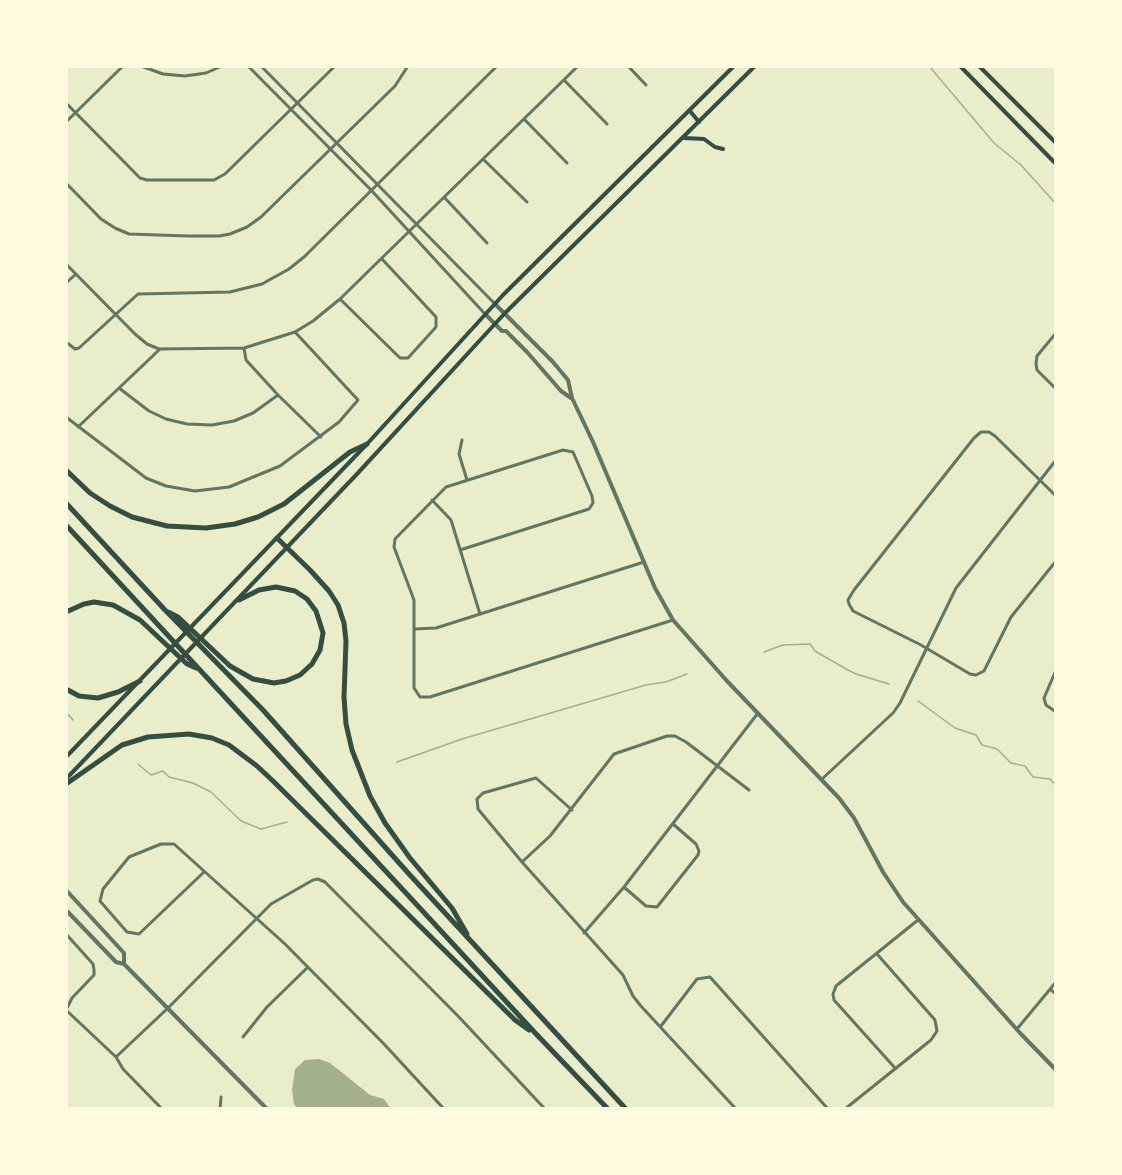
<!DOCTYPE html>
<style>
body{margin:0}
#map{position:relative;width:1122px;height:1175px;overflow:hidden;background:#e9edc9;font-family:Lato,sans-serif}
canvas{display:block}
.frame{position:absolute;inset:0;border:68px solid #fefae0;pointer-events:none}
</style>
<div id="map">
<canvas width="1122" height="1175"></canvas>
<div class="frame"></div>
</div>
<script>
const context = document.querySelector('canvas').getContext('2d');
context.lineJoin = 'round';
function fillPath(path, color) { context.fillStyle = color; context.fill(path, 'evenodd'); }
const poly = rows => new Path2D(rows.map(r => 'M' + r).join(''));
function trace(path, color, width, dash) { context.strokeStyle = color; context.lineWidth = width; context.lineCap = dash ? 'butt' : 'round'; context.setLineDash(dash || []); context.stroke(path); }
fillPath(poly([
 [319,1059,330,1063,370,1095,384,1099,391,1109,298,1109,294,1104,292,1090,295,1069,305,1060]
]), '#a3b18a');
trace(poly([
 [929,66,994,143,1021,165,1056,204],
 [764,652,783,645,810,644,815,651,846,669,856,674,889,684],
 [918,701,955,728,976,735,982,745,997,749,1011,763,1025,766,1033,777,1050,779,1056,786],
 [66,712,73,720],
 [397,762,462,739,646,685,666,682,687,674],
 [138,764,151,775,163,771,169,777,193,783,211,792,241,821,261,829,287,822]
]), '#a3b18a', 1.5);
trace(poly([
 [141,66,163,74,185,76,206,73,222,66],
 [248,66,371,190,485,314],
 [261,66,495,304],
 [628,66,646,85],
 [564,80,607,124],
 [66,103,140,178,147,180,214,180,225,174,335,66],
 [524,119,567,163],
 [66,122,123,66],
 [483,159,527,202],
 [66,183,101,219,115,228,129,234,188,236,219,236,230,234,247,227,261,217,395,86,408,66],
 [444,197,487,243],
 [66,264,135,334,147,344,159,349,244,348,295,332,313,321,340,299,578,66],
 [66,283,76,274],
 [340,299,400,358,408,358,436,327,436,317,382,259],
 [1056,333,1037,356,1036,364,1037,370,1056,389],
 [66,342,75,349,79,348,138,294,230,292,262,284,289,269,304,257,497,66],
 [244,348,246,360,278,395,321,437],
 [119,388,149,411,166,419,187,424,212,425,234,421,253,413,278,395],
 [66,417,146,478,166,486,195,491,229,487,280,466,339,422,358,400,295,332],
 [78,427,159,350],
 [462,440,459,454,467,480],
 [1056,496,995,436,989,432,981,432,974,438,854,590,848,600,849,604,853,611,921,645,970,674,976,675,984,671,1011,617,1056,561],
 [432,500,451,520,480,614],
 [460,550,589,509,593,503,592,496,573,452,563,450,446,487,395,539,394,547,414,600,414,688,420,697,430,697,673,620],
 [414,629,436,628,644,562],
 [1056,670,1044,698,1046,705,1056,712],
 [822,779,893,713,900,703,956,588,1056,460],
 [572,810,536,778,483,793,477,799,478,809,522,862,623,975,633,996,640,1005,736,1109],
 [522,862,550,836,614,754,667,736,675,736,686,742,749,790],
 [204,872,139,934,127,932,100,901,103,889,129,857,161,844,174,844,285,944,384,1044,444,1109],
 [625,888,646,906,657,907,698,855,699,851,696,844,673,824],
 [584,933,624,887,758,713],
 [66,934,93,964,94,970,94,975,72,998,66,1010,116,1057,123,1069,162,1109],
 [1050,989,1056,994],
 [661,1026,697,979,710,977,828,1109],
 [1017,1029,1056,982],
 [243,1037,267,1007,308,967],
 [116,1057,168,1008,271,904,313,880,318,879,325,882,458,1016,545,1109],
 [895,1068,834,1000,833,994,836,986,918,920],
 [220,1109,221,1097],
 [845,1109,931,1040,937,1031,935,1020,877,954]
]), '#617663', 3);
trace(poly([
 [495,304,553,362,568,380,572,398,593,442,655,588,673,620,727,681,839,798,854,818,883,872,903,902,1020,1033,1056,1070],
 [485,314,502,331,506,331,527,352,561,391,571,398],
 [66,890,124,953,124,964],
 [66,910,116,962,124,964,267,1109]
]), '#617663', 4);
trace(poly([
 [960,66,1056,164],
 [979,66,1056,143],
 [690,111,699,122],
 [684,138,704,139,715,147,723,149],
 [66,757,367,444,503,295,734,66],
 [66,779,357,474,505,313,755,66]
]), '#344e41', 4);
trace(poly([
 [66,470,90,493,110,506,132,517,167,526,206,528,235,524,258,517,284,504,350,452,367,444],
 [66,503,165,610,263,710,409,874,626,1109],
 [66,525,538,1036,608,1109],
 [277,538,310,570,329,591,338,605,344,623,346,641,344,697,346,724,352,750,370,796,385,823,410,858,452,908,467,934],
 [66,612,84,604,94,602,113,605,140,620,187,664,196,668],
 [168,612,178,617,230,666,253,679,274,683,286,681,300,675,312,664,320,650,323,633,316,611,307,599,295,591,276,587,259,590,239,600],
 [66,689,79,696,98,698,118,692,140,681],
 [66,784,122,745,148,737,189,734,212,738,229,745,257,766,273,781,515,1020,529,1030]
]), '#344e41', 5);
</script>
